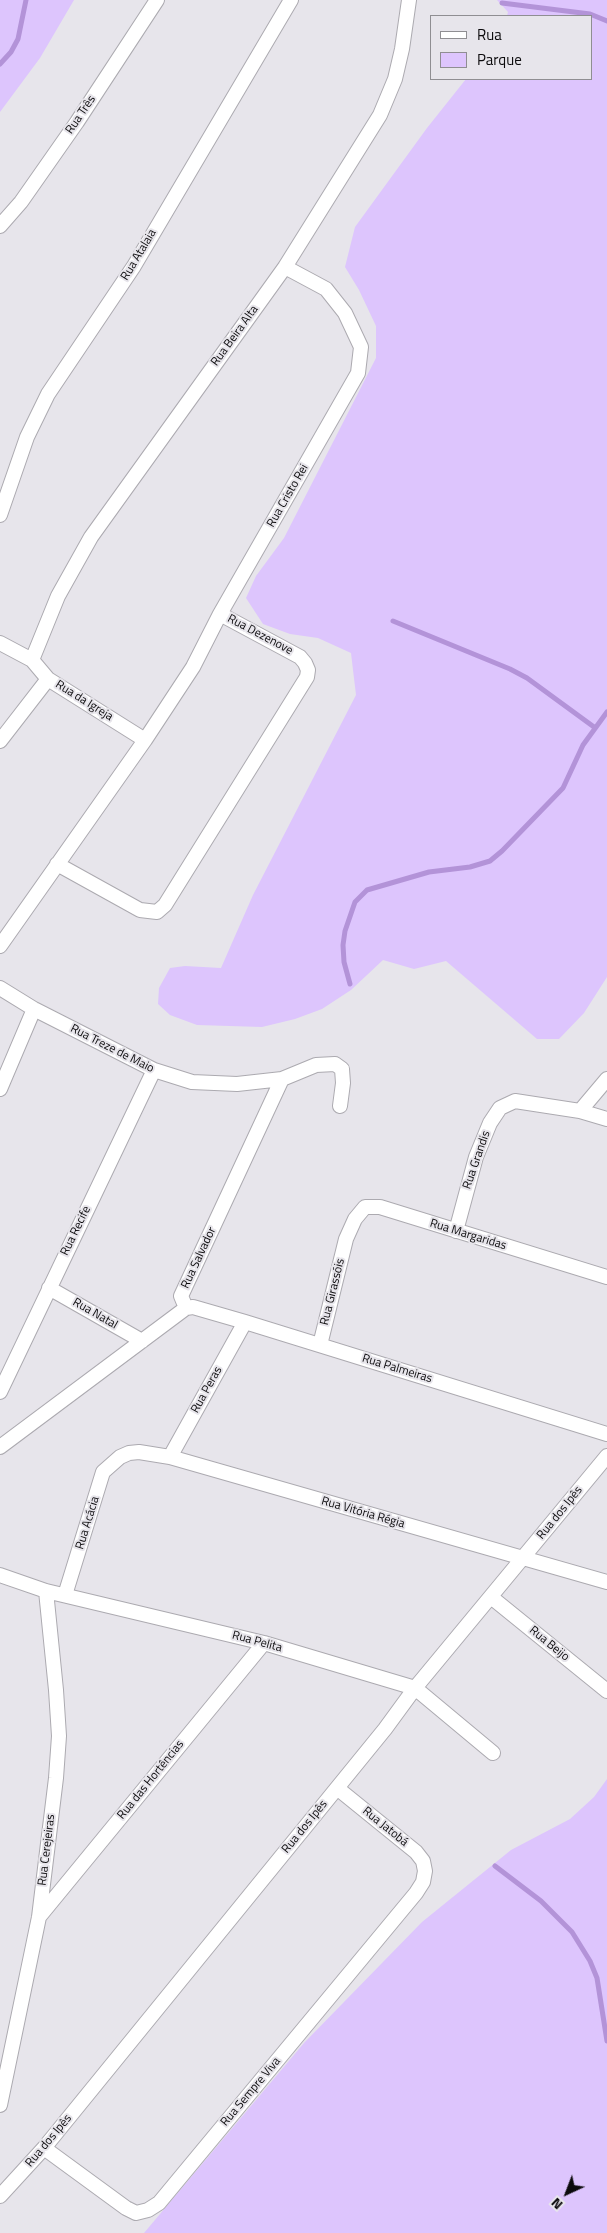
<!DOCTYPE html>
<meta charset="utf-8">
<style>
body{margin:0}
#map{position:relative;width:607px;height:2233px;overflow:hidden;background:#e7e5eb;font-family:"Titillium Web",sans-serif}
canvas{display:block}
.legend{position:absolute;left:430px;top:15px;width:162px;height:65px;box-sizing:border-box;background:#e7e5eb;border:1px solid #8f8e92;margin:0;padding:6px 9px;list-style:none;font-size:15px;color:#0c0b0d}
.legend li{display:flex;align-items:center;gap:10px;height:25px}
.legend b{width:25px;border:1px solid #8f8e92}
.north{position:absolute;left:542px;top:2168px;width:50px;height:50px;-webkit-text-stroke:4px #e7e5eb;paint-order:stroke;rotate:223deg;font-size:14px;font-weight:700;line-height:20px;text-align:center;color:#0c0b0d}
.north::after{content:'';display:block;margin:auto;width:18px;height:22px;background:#0c0b0d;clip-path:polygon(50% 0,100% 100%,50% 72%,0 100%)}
</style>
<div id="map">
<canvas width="607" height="2233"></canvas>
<ul class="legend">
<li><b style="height:6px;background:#fff"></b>Rua</li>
<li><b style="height:14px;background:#ddc5fd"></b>Parque</li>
</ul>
<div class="north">N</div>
</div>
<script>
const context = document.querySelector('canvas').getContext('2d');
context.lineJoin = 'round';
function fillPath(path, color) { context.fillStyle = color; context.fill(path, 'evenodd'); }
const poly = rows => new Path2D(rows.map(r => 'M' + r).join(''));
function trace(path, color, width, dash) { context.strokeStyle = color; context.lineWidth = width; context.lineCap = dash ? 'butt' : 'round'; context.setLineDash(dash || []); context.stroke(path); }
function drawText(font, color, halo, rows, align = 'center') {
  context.font = font + ' "Titillium Web",sans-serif'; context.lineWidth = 4; context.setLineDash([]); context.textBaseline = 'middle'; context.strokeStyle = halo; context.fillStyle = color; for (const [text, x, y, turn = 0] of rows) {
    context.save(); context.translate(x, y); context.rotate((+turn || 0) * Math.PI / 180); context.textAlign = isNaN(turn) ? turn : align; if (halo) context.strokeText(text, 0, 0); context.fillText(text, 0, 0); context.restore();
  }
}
fillPath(poly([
 [0,0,74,0,40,58,0,112],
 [497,0,607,0,607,977,584,1013,559,1039,537,1039,446,961,414,969,383,960,351,990,322,1009,295,1019,262,1027,197,1025,170,1015,158,1004,159,988,170,968,185,966,221,968,253,895,356,695,351,653,318,638,290,634,263,624,246,598,256,576,284,538,376,358,376,326,359,290,345,267,355,227,427,128,466,79,591,79,591,16,507,16,508,12],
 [607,1779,607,2233,144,2233,304,2043,422,1922,511,1850,570,1819,594,1797]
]), '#ddc5fd');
trace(poly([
 [502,3,590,14,607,21],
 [0,64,11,52,18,39,26,0],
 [393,621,510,669,527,678,594,727],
 [350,984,344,962,343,945,345,931,355,902,367,890,429,872,470,867,490,861,502,851,563,788,583,745,607,712],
 [495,1866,541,1901,572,1932,590,1961,597,1978,607,2041]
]), '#b393d8', 5);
const street = poly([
 [0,226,21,202,77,122,157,0],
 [0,515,27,437,48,394,134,266,291,0],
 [0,643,32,660,48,679,145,740],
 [32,660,58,596,91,537,285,267,380,115,395,79,402,49,409,0],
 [0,741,48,679],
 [57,864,140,910,157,912,165,905,307,677,308,670,305,663,300,657,220,614],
 [0,946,145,740,193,667,220,614,358,373,361,347,345,313,326,289,285,267],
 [0,988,34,1009,154,1070,192,1082,237,1084,282,1079,316,1065,335,1064,342,1069,343,1083,340,1106],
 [0,1089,34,1009],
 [580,1111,607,1079],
 [456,1231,476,1157,490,1123,500,1108,515,1101,580,1111,607,1119],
 [49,1288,142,1341],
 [186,1308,193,1307,245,1322,607,1434],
 [186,1308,181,1296,282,1079],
 [320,1345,346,1239,355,1219,365,1207,380,1207,607,1277],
 [0,1392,154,1070],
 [0,1447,186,1308],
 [170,1457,245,1322],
 [0,1575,46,1591,264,1643,415,1688,493,1753],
 [65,1595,103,1472,120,1457,129,1453,139,1452,170,1457,607,1582],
 [491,1597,607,1691],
 [39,1917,264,1643],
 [0,2105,39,1917,56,1778,59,1736,56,1690,46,1591],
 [44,2148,126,2208,136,2213,148,2210,159,2203,416,1893,423,1882,425,1871,423,1861,416,1852,337,1788],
 [0,2196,44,2148,385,1729,415,1688,607,1456]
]);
trace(street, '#acaab0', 16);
trace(street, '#fff', 14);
drawText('12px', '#0c0b0d', '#e7e5eb', [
 ["Rua Três",81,115,-56],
 ["Rua Atalaia",139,255,-59],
 ["Rua Beira Alta",235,336,-54],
 ["Rua Cristo Rei",288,496,-60],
 ["Rua Dezenove",260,635,28],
 ["Rua da Igreja",84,701,32],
 ["Rua Treze de Maio",112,1049,27],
 ["Rua Grandis",477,1160,-71],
 ["Rua Recife",76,1231,-64],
 ["Rua Margaridas",468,1235,17],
 ["Rua Salvador",199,1258,-65],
 ["Rua Girassóis",333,1292,-76],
 ["Rua Natal",95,1314,30],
 ["Rua Palmeiras",397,1369,17],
 ["Rua Peras",207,1390,-61],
 ["Rua Vitória Régia",363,1513,16],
 ["Rua dos Ipês",560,1513,-51],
 ["Rua Acácia",88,1523,-73],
 ["Rua Pelita",257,1642,15],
 ["Rua Beijo",549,1644,39],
 ["Rua das Hortências",151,1780,-51],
 ["Rua dos Ipês",305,1827,-51],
 ["Rua Jatobá",385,1827,39],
 ["Rua Cerejeiras",47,1850,-83],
 ["Rua Sempre Viva",251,2092,-50],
 ["Rua dos Ipês",49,2141,-50]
]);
</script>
